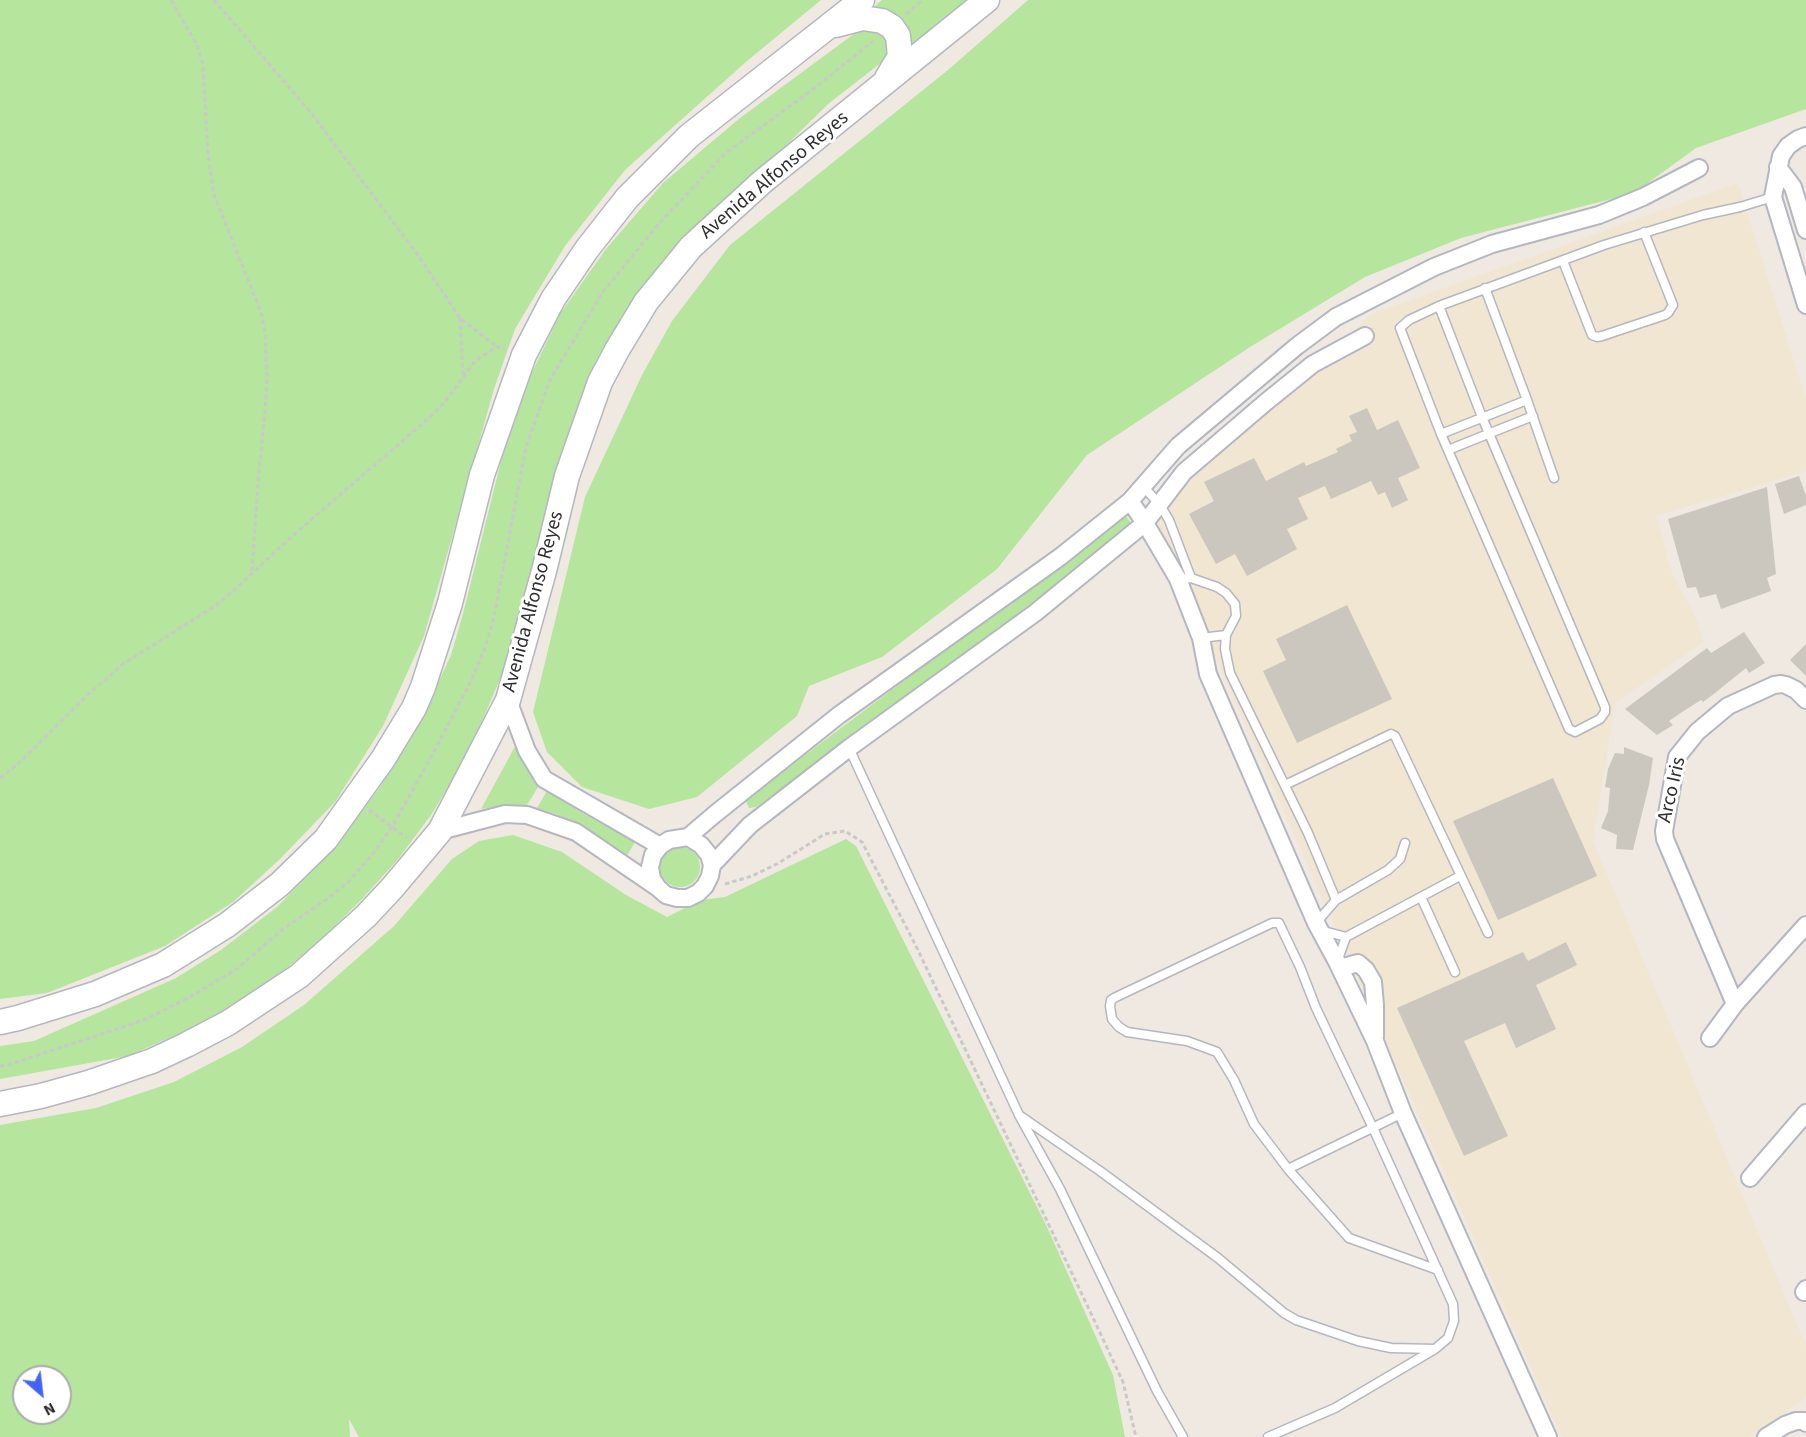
<!DOCTYPE html>
<style>
body{margin:0}
#map{position:relative;width:1806px;height:1437px;overflow:hidden;background:#efe9e1;font-family:"Source Sans 3",sans-serif}
canvas{display:block}
.north{position:absolute;left:12px;top:1365px;width:60px;height:60px;box-sizing:border-box;background:#fff;border:2px solid #ababab;border-radius:50%;rotate:152deg;font-size:16px;font-weight:700;line-height:24px;text-align:center;color:#2e2e2e}
.north::after{content:'';display:block;margin:auto;width:21px;height:27px;background:#4264fb;clip-path:polygon(50% 0,100% 100%,50% 72%,0 100%)}
</style>
<div id="map">
<canvas width="1806" height="1437"></canvas>
<div class="north">N</div>
</div>
<script>
const context = document.querySelector('canvas').getContext('2d');
context.lineJoin = 'round';
function fillPath(path, color) { context.fillStyle = color; context.fill(path, 'evenodd'); }
const poly = rows => new Path2D(rows.map(r => 'M' + r).join(''));
function trace(path, color, width, dash) { context.strokeStyle = color; context.lineWidth = width; context.lineCap = dash ? 'butt' : 'round'; context.setLineDash(dash || []); context.stroke(path); }
function drawText(font, color, halo, rows, align = 'center') {
  context.font = font + ' "Source Sans 3",sans-serif'; context.lineWidth = 6; context.setLineDash([]); context.textBaseline = 'middle'; context.strokeStyle = halo; context.fillStyle = color; for (const [text, x, y, turn = 0] of rows) {
    context.save(); context.translate(x, y); context.rotate((+turn || 0) * Math.PI / 180); context.textAlign = isNaN(turn) ? turn : align; if (halo) context.strokeText(text, 0, 0); context.fillText(text, 0, 0); context.restore();
  }
}
fillPath(poly([
 [1738,183,1806,400,1806,471,1656,516,1672,573,1697,620,1703,642,1615,703,1593,841,1806,1346,1806,1398,1748,1437,1562,1437,1156,524,1203,466,1372,314]
]), '#f0e6d1');
fillPath(poly([
 [0,0,821,0,747,61,625,170,565,246,515,329,494,389,424,636,383,726,335,802,280,859,233,902,165,946,47,993,0,999],
 [882,0,969,0,913,46,906,29,887,11,874,7],
 [1028,0,1806,0,1806,109,1696,148,1634,193,1461,238,1365,277,1250,347,1087,455,997,569,882,657,809,686,797,716,697,797,649,809,582,787,547,752,533,712,585,497,642,375,672,321,730,245,948,70],
 [862,28,872,29,887,36,891,51,886,59,828,104,760,171,610,338,579,402,504,670,466,758,431,815,399,858,363,898,326,935,287,968,242,1000,196,1026,128,1056,0,1079,0,1046,34,1041,176,978,221,950,277,907,331,852,378,790,423,715,451,655,463,614,506,441,528,381,560,314,606,249,663,183,740,118],
 [1125,515,1132,524,1049,592,756,807,749,808,748,806,746,801,748,798,769,782,933,659,1099,538],
 [518,741,540,784,527,805,503,806,481,809],
 [547,791,584,814,635,842,627,856,576,824,556,814,537,808],
 [513,835,562,852,626,895,667,917,701,900,725,897,846,839,856,846,1047,1227,1113,1375,1125,1437,359,1437,349,1419,350,1437,0,1437,0,1125,96,1108,174,1082,242,1047,304,1005,394,926,452,859,479,841],
 [24,1377,60,1377,60,1413,24,1413],
 '660 867a20 20 0 1 1 40 0a20 20 0 1 1-40 0Z'
]), '#b6e59e');
fillPath(poly([
 [1367,408,1377,430,1398,420,1411,448,1420,468,1398,478,1408,500,1392,508,1385,492,1378,495,1371,481,1331,499,1325,486,1298,498,1308,519,1287,529,1297,549,1247,576,1235,554,1216,564,1189,514,1214,501,1204,482,1254,458,1266,481,1304,462,1306,466,1338,452,1336,449,1352,441,1349,435,1357,432,1349,416],
 [1799,476,1806,496,1806,505,1784,514,1775,484],
 [1767,487,1776,574,1767,578,1771,591,1721,609,1716,594,1700,598,1696,587,1687,588,1668,519],
 [1347,605,1392,699,1297,743,1263,671,1286,660,1276,639],
 [1744,632,1765,663,1749,673,1746,668,1715,693,1703,702,1701,700,1682,712,1669,721,1673,725,1657,735,1625,709,1707,648,1711,653],
 [1806,644,1806,676,1790,660],
 [1624,747,1653,758,1649,785,1633,850,1616,849,1617,835,1601,828,1608,811,1610,788,1605,787,1608,769,1615,753,1624,754],
 [1553,778,1597,876,1498,920,1453,821],
 [1566,942,1577,965,1536,985,1556,1029,1516,1048,1505,1023,1464,1041,1508,1136,1464,1156,1397,1008,1523,952,1528,961]
]), '#cbc7bf');
const lane = poly([
 [1563,261,1592,335,1597,337,1602,336,1665,315,1668,313,1673,305,1644,232],
 [1485,288,1527,400,1554,478],
 [1439,306,1482,417,1605,707,1605,712,1600,719,1575,732,1569,729,1441,434,1400,328,1409,320,1439,306,1604,245,1703,215,1740,207,1773,197],
 [1441,434,1527,400],
 [1448,450,1533,416],
 [1143,486,1160,505,1169,520,1191,578],
 [1178,579,1191,578,1217,587,1226,593,1235,604,1236,616,1226,635,1201,638],
 [1226,635,1225,649,1230,673,1308,833,1336,900],
 [849,748,1019,1115,1060,1189,1157,1391,1183,1437],
 [1285,785,1391,734,1395,736,1488,933],
 [1421,897,1455,972],
 [1316,923,1336,900,1388,870,1400,859,1405,843],
 [1320,930,1346,937],
 [1337,962,1346,937,1460,876],
 [1019,1115,1100,1171,1218,1258,1284,1313,1296,1320,1358,1341,1391,1348,1435,1349,1448,1338,1454,1321,1453,1304,1373,1128,1316,1008,1300,967,1279,923,1272,923,1116,997,1111,1000,1110,1006,1112,1019,1119,1027,1127,1032,1187,1041,1217,1052,1234,1080,1254,1124,1288,1169,1349,1238,1438,1270],
 [1288,1169,1403,1113],
 [1268,1437,1335,1408,1435,1349]
]);
const street = poly([
 [1806,136,1798,139,1788,146,1781,156,1773,197,1806,305],
 [1778,167,1793,187,1806,230],
 [1130,501,1145,523,1178,579,1201,638,1208,674,1316,923,1337,962,1375,1041,1403,1113,1548,1437],
 [508,700,527,751,544,779,660,846],
 [440,831,505,814,527,815,576,832,658,888],
 [688,837,715,814,839,715,1060,557,1130,501,1178,446,1297,346,1336,317,1434,267,1492,244,1599,215,1643,197,1699,168],
 [688,837,701,845,709,855,712,865,710,876,705,886,698,893,688,898,677,898,666,895,658,888,652,879,650,867,653,855,660,846,669,840,688,837],
 [712,865,750,825,849,748,1035,613,1145,523,1184,472,1266,402,1313,364,1365,336],
 [1340,968,1358,963,1366,970,1373,982,1375,1005,1375,1037],
 [1735,1004,1665,839,1664,831,1677,757,1697,732,1728,706,1774,685,1781,684,1786,685,1796,690,1806,700],
 [1710,1038,1735,1004,1806,925],
 [1750,1178,1806,1113],
 [1804,1292,1806,1289],
 [1766,1437,1785,1425,1796,1421,1804,1421,1806,1423]
]);
const secondary = poly([
 [836,25,863,18,882,21,892,27,898,36,900,56,887,78],
 [0,1022,18,1018,95,994,163,965,227,925,280,884,326,839,383,759,414,708,423,687,450,603,482,475,524,355,553,299,587,249,627,198,689,136,862,0],
 [0,1104,41,1096,88,1083,152,1061,186,1045,228,1023,299,976,366,916,393,887,440,831,508,700,544,571,567,476,600,382,617,350,646,302,691,247,762,182,987,0]
]);
trace(lane, '#b4b7c1', 11);
trace(street, '#b4b7c1', 20);
trace(secondary, '#b4b7c1', 27);
trace(poly([
 [171,0,197,45,203,65,208,155,214,195,261,312,265,333,267,376,265,411,258,483,252,572],
 [214,0,312,114,418,255,460,318,497,347],
 [906,14,923,0],
 [460,318,463,376],
 [0,778,19,763,91,692,123,664,215,606,232,592,289,539,430,417,444,403,476,360,497,347,505,349],
 [369,810,407,838],
 [725,884,752,876,777,864,825,834,845,831,862,842,915,944,1088,1307,1123,1382,1136,1437],
 [0,1066,8,1065,144,1020,190,997,238,968,283,929,327,899,348,882,371,856,392,827,430,759,469,685,485,648,494,617,526,447,550,380,602,293,661,221,726,153,812,90,873,41]
]), '#c9c9c9', 3, [4.5, 3]);
trace(lane, '#fff', 8);
trace(street, '#fff', 16);
trace(secondary, '#fff', 24);
drawText('20px', '#2e2e2e', '#fff', [
 ["Avenida Alfonso Reyes",775,176,-40],
 ["Avenida Alfonso Reyes",534,602,-75],
 ["Arco Iris",1673,790,-77]
]);
</script>
